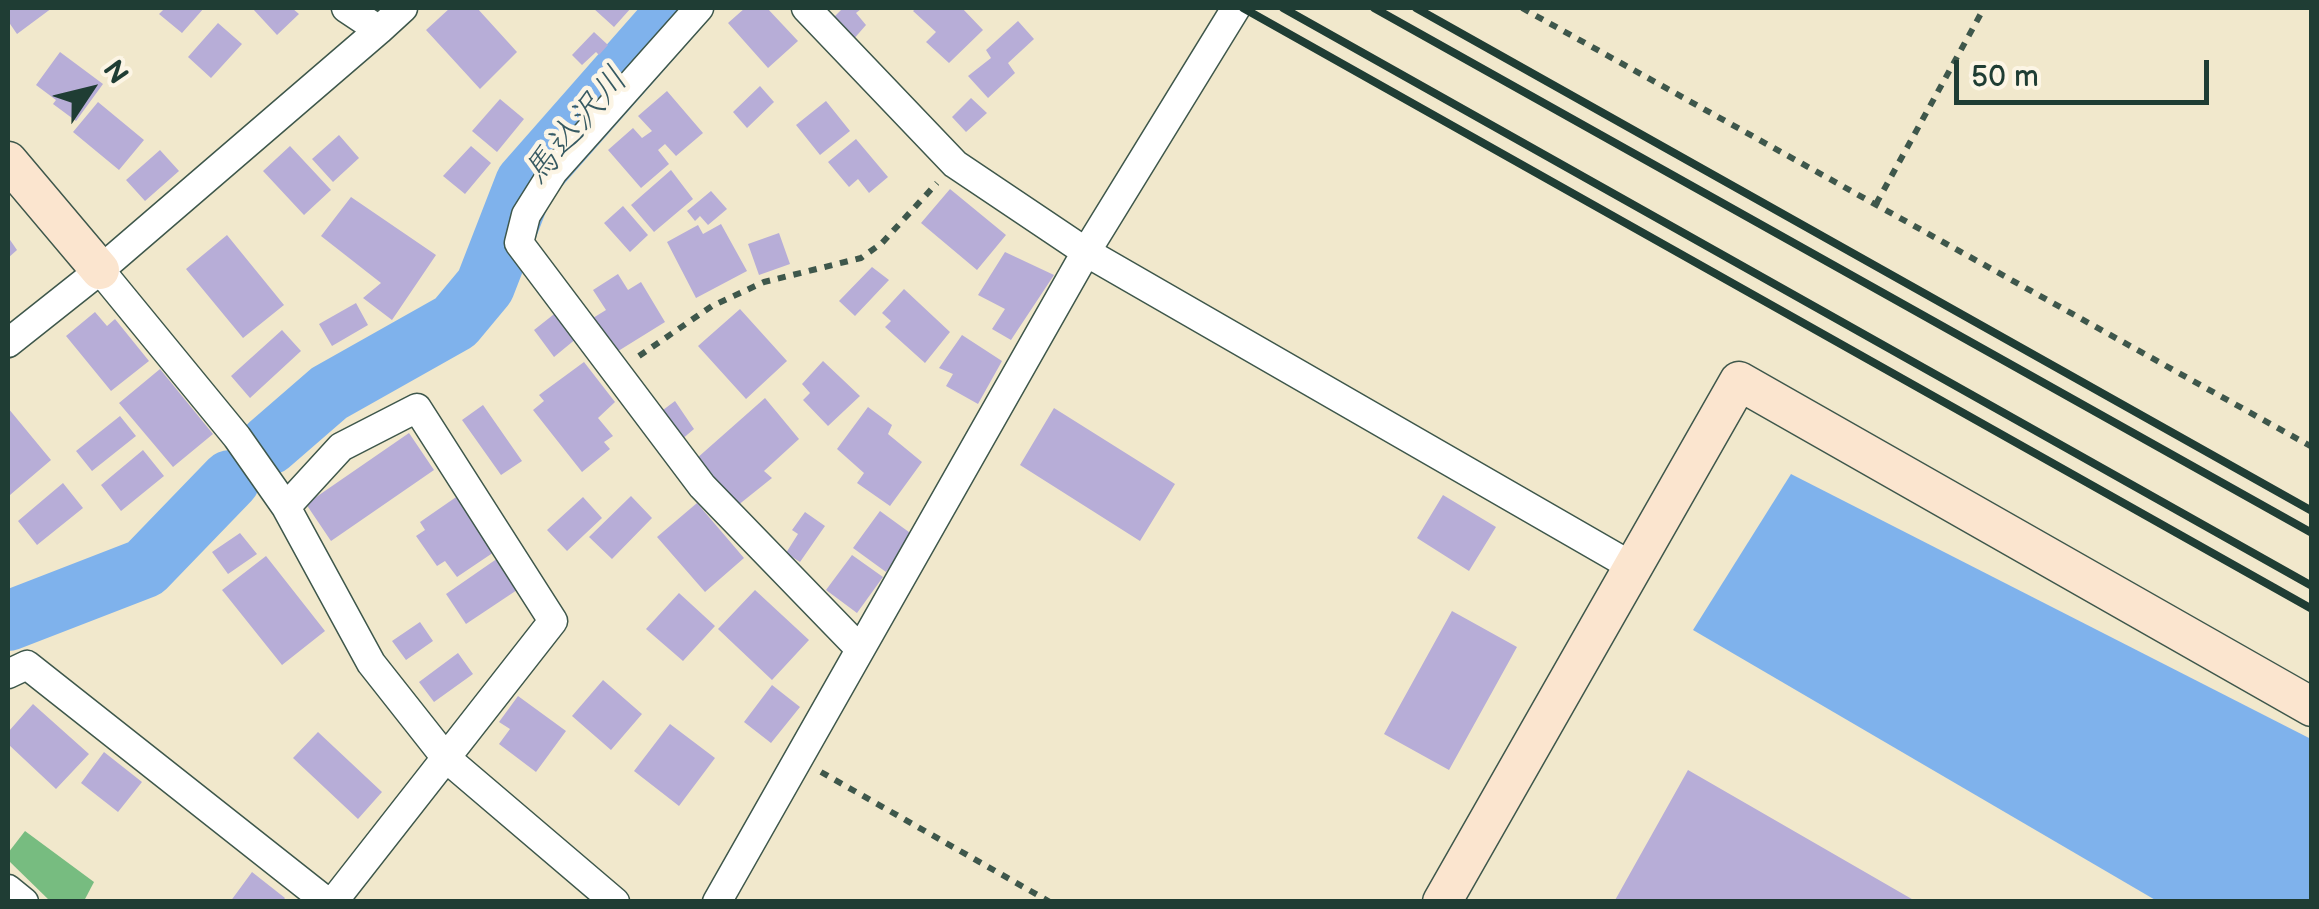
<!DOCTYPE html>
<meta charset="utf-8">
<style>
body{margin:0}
#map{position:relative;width:2319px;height:909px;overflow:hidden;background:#f1e8cc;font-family:"Balsamiq Sans",sans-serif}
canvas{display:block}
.frame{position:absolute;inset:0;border:10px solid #1f3d34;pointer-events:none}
.north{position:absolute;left:40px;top:40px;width:100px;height:100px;-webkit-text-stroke:8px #fcf5e5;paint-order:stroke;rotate:55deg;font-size:28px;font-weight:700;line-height:40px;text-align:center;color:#1f3d34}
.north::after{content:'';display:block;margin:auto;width:35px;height:45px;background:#1f3d34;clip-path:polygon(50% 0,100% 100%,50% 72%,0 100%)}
.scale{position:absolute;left:1954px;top:60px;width:255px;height:45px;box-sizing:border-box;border:5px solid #1f3d34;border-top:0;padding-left:12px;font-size:30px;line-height:35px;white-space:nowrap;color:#1f3d34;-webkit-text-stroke:8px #fcf5e5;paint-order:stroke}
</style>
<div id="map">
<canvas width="2319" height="909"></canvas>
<div class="frame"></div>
<div class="north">N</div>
<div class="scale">50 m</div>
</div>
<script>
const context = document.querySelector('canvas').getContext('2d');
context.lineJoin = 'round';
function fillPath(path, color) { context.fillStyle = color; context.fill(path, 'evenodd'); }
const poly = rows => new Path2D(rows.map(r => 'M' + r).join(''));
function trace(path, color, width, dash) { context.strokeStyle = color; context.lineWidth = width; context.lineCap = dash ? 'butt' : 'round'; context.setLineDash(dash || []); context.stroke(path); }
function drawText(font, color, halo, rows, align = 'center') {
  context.font = font + ' "Balsamiq Sans","Klee One",sans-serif'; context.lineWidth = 9; context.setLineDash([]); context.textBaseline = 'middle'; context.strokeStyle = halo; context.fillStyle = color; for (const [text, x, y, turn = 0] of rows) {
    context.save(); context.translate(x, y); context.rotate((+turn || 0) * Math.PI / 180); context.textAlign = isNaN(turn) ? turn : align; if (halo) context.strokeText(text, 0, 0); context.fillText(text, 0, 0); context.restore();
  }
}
fillPath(poly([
 [25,831,94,882,84,901,50,901,8,860,8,853]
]), '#77bc80');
fillPath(poly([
 [1791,474,2311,739,2311,901,2157,901,1693,630]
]), '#7fb2ec');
trace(poly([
 [269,445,329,393,455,322,485,286,525,183,679,8],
 [8,621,145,568,230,480]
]), '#7fb2ec', 60);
fillPath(poly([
 [8,8,52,8,17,34,8,21],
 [165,8,204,8,182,33,159,14],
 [255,8,292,8,299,14,277,35,253,9],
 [450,8,477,8,517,52,480,89,426,30],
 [593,8,631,8,614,27],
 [745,8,767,8,798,41,768,68,728,23],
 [843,8,859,8,861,9,856,13,866,25,852,41,831,20],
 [916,8,962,8,983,30,949,63,926,42,936,32,913,11],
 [1018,21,1034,39,1008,63,1015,73,988,98,968,76,991,58,986,50],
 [218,23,242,44,211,78,188,57],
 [594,32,608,45,599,55,596,52,582,65,572,55],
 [60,52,103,84,76,121,53,104,56,100,36,85],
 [760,86,774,102,747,128,733,112],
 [667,91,703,133,676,156,665,144,658,150,669,164,641,188,608,150,633,128,642,138,652,131,638,116],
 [971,98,987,113,966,132,952,117],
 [500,99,524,119,497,152,472,131],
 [826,101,850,131,820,155,796,125],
 [98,102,144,140,119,170,73,132],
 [339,135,359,158,333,182,312,159],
 [856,139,888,177,869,193,858,179,849,187,828,162],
 [290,146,331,190,304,215,263,171],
 [471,146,491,163,465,194,443,176],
 [160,150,179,171,145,201,126,180],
 [671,170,693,199,654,232,631,205],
 [950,189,1006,235,977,270,921,223],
 [711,191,727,209,708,225,700,216,695,221,687,211],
 [351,197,436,255,392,320,363,298,381,283,321,236],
 [623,206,648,235,630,252,604,223],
 [721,224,747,271,696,298,667,242,698,225,703,234],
 [779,233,790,264,759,275,748,244],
 [227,235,284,305,243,338,186,269],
 [8,237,17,250,8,258],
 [1005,252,1054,275,1011,340,992,329,1005,309,978,295],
 [872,267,889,280,855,316,839,301],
 [618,274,628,290,641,282,665,322,615,353,593,318,606,310,593,290],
 [904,289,950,332,925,363,885,327,891,321,882,313],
 [356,303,368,325,332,346,319,324],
 [740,309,787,361,746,399,698,346],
 [558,311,577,338,554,357,534,330],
 [95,312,107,326,115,319,149,361,111,391,66,336],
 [282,330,301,351,250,398,231,376],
 [962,335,1002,361,978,404,946,386,953,374,939,368],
 [823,361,860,396,828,426,803,400,810,393,802,384],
 [584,362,615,402,598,418,613,436,604,442,610,449,582,472,533,410,544,401,539,395],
 [160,369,213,434,173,467,119,403],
 [765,398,799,439,764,471,772,478,737,506,696,459],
 [675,401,694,429,681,440,659,413],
 [483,405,522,461,501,475,462,420],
 [868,407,892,425,888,434,922,462,890,506,857,483,864,473,837,449],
 [8,408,51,460,10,495,8,492],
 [1054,408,1175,484,1140,541,1020,465],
 [120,416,136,436,92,471,76,451],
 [409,433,434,470,331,541,306,504],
 [143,450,164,476,121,511,101,485],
 [63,483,83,508,37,545,18,521],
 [462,493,500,548,457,577,445,561,437,566,416,536,425,530,420,522],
 [1443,495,1496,527,1469,571,1417,538],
 [631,496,652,518,612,559,589,537],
 [583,497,602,518,567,551,547,530],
 [697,503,744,558,705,592,657,537],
 [880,511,913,535,886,572,853,548],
 [805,512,825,526,800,562,786,553,798,534,792,530],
 [240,533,257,554,228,574,212,552],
 [852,555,883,577,857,613,826,590],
 [266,556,325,631,282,665,222,590],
 [498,558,520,588,466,624,446,594],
 [755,590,809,640,772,680,718,629],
 [679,593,715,626,683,661,646,629],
 [1452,611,1517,647,1449,770,1384,734],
 [420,622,433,641,406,660,392,641],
 [458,653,473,674,434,702,419,682],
 [603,680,642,714,611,750,572,716],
 [772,685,800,707,771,743,744,722],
 [518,696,566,731,536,772,499,744,510,729,499,722],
 [33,704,89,754,56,789,8,744,8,732],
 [670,724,715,758,679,806,634,771],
 [318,732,382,792,358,819,293,758],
 [104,752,142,782,118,812,81,783],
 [1688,770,1917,902,1614,902],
 [252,872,285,898,282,902,230,902]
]), '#b7add7');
const street = poly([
 [699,8,553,172,526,215,519,243,702,486,860,649],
 [806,8,955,164,1086,252,1633,567],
 [379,30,403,8],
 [100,270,237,437,286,507,371,663,446,758,615,902],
 [8,343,100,270,379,30,346,8],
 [286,507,341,447,417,408,553,621,333,902],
 [8,674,27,665,327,902],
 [8,889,24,902],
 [717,902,1086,252,1236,8]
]);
const secondary = poly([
 [8,161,100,270],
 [1442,902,1739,381,2312,707]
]);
trace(street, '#3e574b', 31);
trace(secondary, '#3e574b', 41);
trace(poly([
 [1522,8,2312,447],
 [1876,204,1984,8],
 [639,356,712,306,764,282,861,258,882,243,937,183],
 [821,772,1050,902]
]), '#3e574b', 6, [8, 8]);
trace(street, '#fff', 28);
trace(secondary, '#fbe5cf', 38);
trace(poly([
 [1243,8,2312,609],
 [1283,8,2312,586],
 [1374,8,2312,533],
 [1416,8,2312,511]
]), '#1f3d34', 8);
drawText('italic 35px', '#375a62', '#fcf5e5', [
 ["馬込沢川",577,127,-50]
]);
</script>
